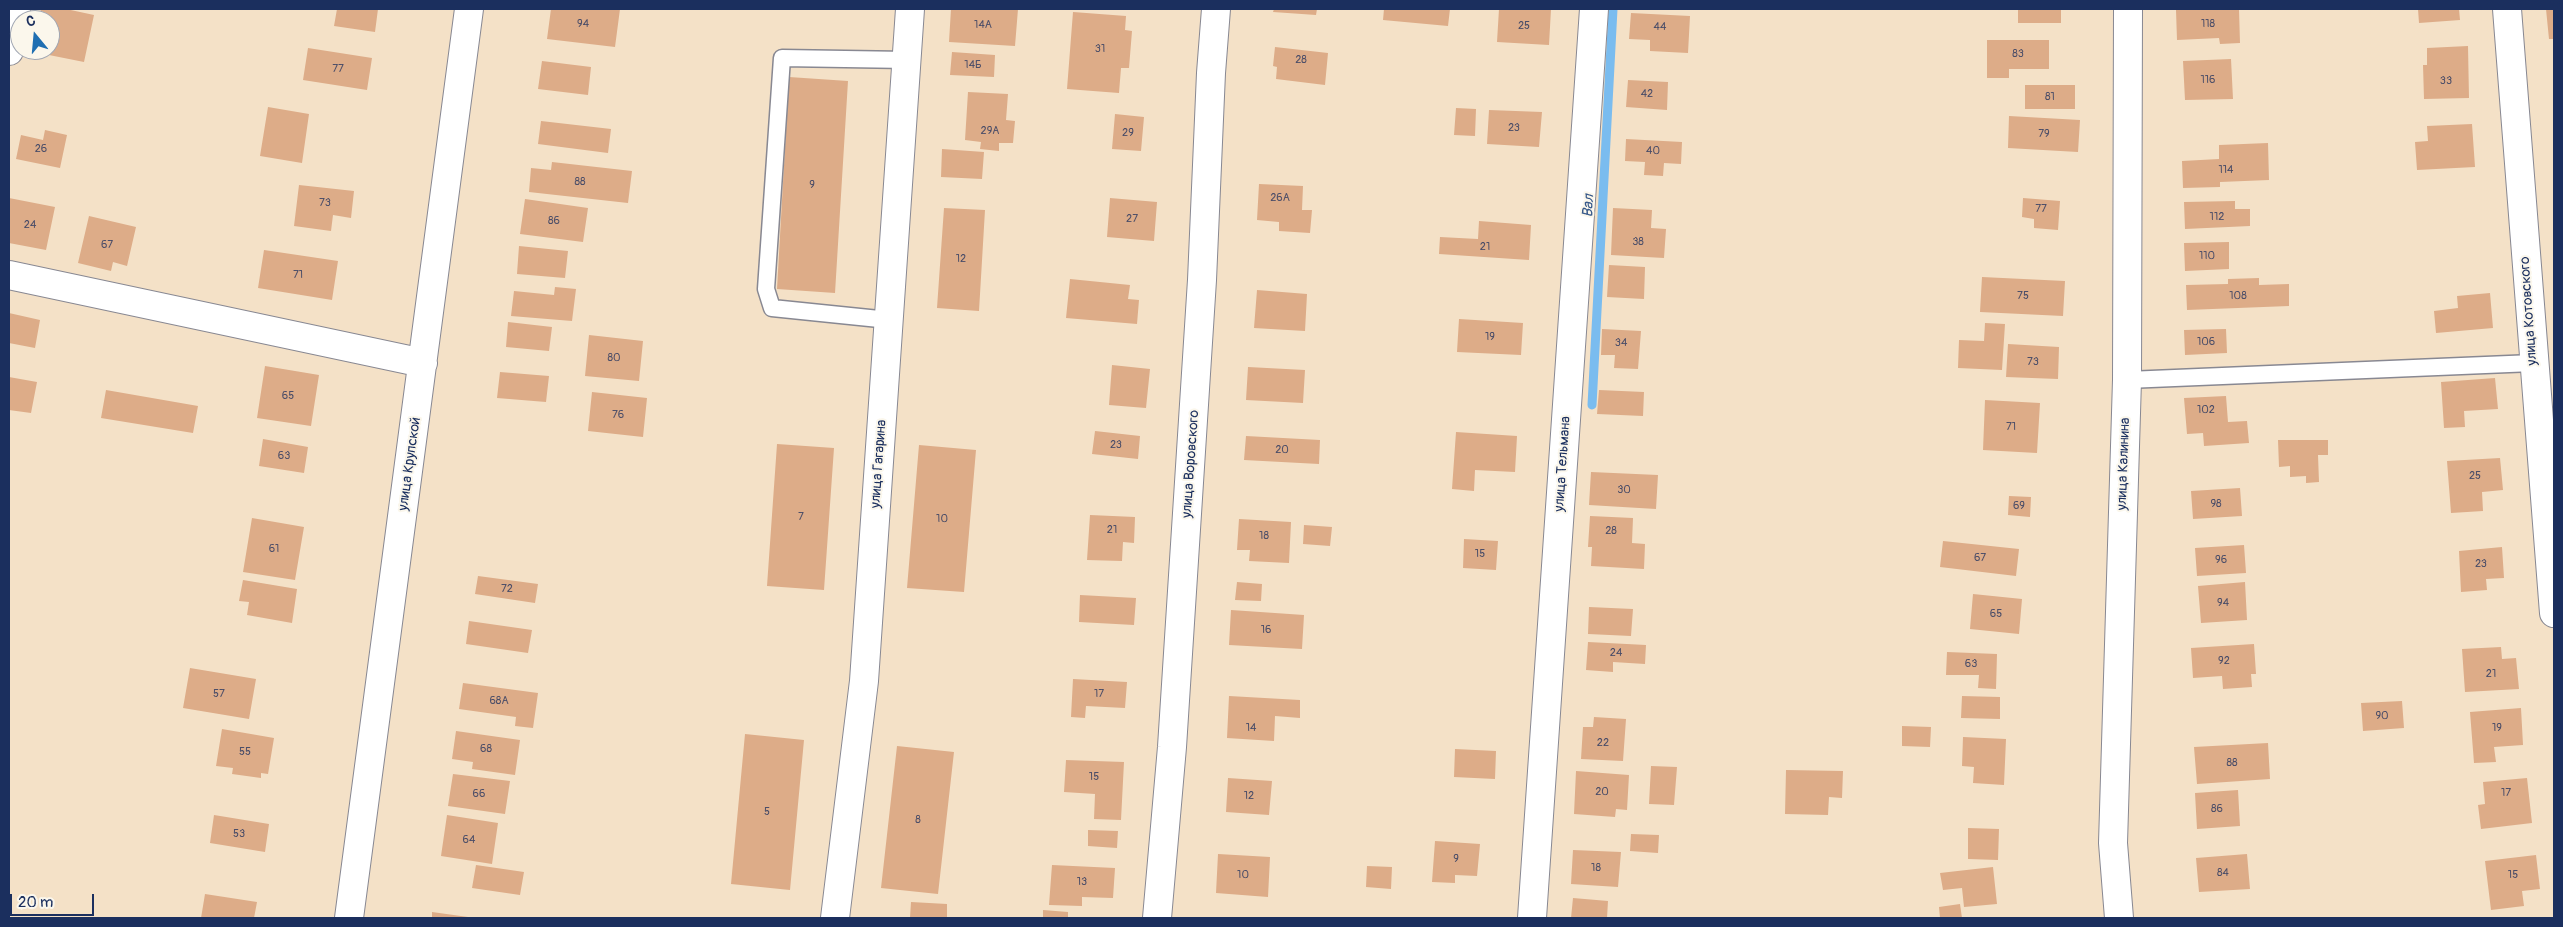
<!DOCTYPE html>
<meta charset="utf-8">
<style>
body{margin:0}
#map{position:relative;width:2563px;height:927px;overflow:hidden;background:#f4e1c7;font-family:Pangolin,sans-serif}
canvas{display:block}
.frame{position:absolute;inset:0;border:10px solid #1b2f5e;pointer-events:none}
.north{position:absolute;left:10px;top:10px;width:50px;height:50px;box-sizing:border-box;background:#fbf7ec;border:1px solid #a1a7b3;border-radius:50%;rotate:343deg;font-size:14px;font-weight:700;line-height:20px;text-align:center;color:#1b2f5e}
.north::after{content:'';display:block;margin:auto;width:18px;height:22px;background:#1f6fb2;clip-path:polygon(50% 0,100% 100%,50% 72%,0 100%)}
.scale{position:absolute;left:10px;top:894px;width:84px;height:22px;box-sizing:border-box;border:2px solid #1b2f5e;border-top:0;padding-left:6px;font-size:15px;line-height:18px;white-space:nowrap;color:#1b2f5e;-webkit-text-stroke:4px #fbf7ec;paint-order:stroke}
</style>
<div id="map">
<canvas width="2563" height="927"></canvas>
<div class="frame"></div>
<div class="north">С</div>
<div class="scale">20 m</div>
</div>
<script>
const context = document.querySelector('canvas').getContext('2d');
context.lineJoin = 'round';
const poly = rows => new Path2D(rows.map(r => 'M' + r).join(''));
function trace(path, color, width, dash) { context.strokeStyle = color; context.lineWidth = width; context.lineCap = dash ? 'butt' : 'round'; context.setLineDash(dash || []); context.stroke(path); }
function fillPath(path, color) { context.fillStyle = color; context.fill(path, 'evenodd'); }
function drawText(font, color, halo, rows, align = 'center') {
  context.font = font + ' Pangolin,sans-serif'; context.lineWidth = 4; context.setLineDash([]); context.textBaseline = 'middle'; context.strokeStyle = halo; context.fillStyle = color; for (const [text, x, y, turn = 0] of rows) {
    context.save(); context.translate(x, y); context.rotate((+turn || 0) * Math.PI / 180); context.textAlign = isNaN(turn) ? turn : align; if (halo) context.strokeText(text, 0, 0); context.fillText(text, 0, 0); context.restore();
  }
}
trace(poly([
 [1592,405,1613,9]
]), '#7abcef', 9);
fillPath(poly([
 [41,9,66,9,94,15,84,62,29,51,50,50,50,20,39,20],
 [337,9,378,9,375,32,334,26],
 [551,9,620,9,615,47,547,39],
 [951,9,1018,9,1015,46,949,42],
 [1274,9,1317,9,1316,15,1273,12],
 [1384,9,1450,9,1448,26,1383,20],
 [1499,9,1551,9,1549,45,1497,42],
 [2018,9,2061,9,2061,23,2018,23],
 [2239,9,2240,43,2220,44,2219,38,2177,40,2176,10],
 [2418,9,2459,9,2460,20,2419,23],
 [2546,9,2554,9,2554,39,2549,39],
 [1073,12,1126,16,1125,30,1132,31,1129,68,1121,68,1119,93,1067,89],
 [1631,13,1690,16,1688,53,1650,51,1650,40,1629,39],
 [1987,40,2049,40,2049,69,2009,69,2009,78,1987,78],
 [2468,46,2469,98,2424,99,2423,65,2427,65,2427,48],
 [1275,47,1328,53,1325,85,1276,79,1277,67,1273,66],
 [308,48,372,58,367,90,303,80],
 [952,52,995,55,994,77,950,75],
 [2231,59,2233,99,2185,100,2183,61],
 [542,61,591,67,588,95,538,89],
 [789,77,848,81,835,293,777,289],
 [1628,80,1668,82,1667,110,1626,107],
 [2025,85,2075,85,2075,109,2025,109],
 [968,92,1008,94,1006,120,1015,121,1013,143,999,143,999,151,980,149,981,142,965,140],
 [268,107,309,114,302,163,260,156],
 [1456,108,1476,109,1475,136,1454,135],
 [1489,110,1542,112,1539,147,1487,144],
 [1115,114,1144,117,1141,151,1112,149],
 [2009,116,2080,120,2078,152,2008,148],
 [541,121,611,129,608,153,538,144],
 [2472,124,2475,167,2417,170,2415,142,2428,141,2427,126],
 [45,130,67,135,60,168,16,159,21,135,43,140],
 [1626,139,1682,142,1681,164,1664,163,1663,176,1644,175,1645,162,1625,161],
 [2268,143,2269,180,2220,182,2220,187,2183,188,2182,161,2219,159,2219,145],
 [942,149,984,152,982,179,941,177],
 [552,162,632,171,628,203,529,192,531,168,551,170],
 [1259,184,1303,186,1302,210,1312,210,1310,233,1279,231,1279,222,1257,220],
 [299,185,354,191,351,218,333,215,331,231,294,226],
 [9,198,55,207,46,250,9,243],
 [1110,198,1157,202,1154,241,1107,237],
 [2023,198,2060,201,2058,230,2034,228,2034,219,2022,217],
 [525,199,588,208,583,242,520,234],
 [2235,201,2235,209,2250,209,2250,226,2185,229,2184,202],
 [944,208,985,210,979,311,937,308],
 [1613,208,1652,210,1651,228,1666,229,1664,258,1611,255],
 [89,216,136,227,127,266,113,262,111,271,78,263],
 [1479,221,1531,225,1529,260,1439,254,1440,237,1478,239],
 [2229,242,2229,269,2185,271,2184,243],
 [519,246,568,251,565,278,517,274],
 [264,250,338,261,332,300,258,288],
 [1609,265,1645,267,1644,299,1607,297],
 [1982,277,2065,281,2063,316,1980,312],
 [2259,278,2259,285,2289,284,2289,306,2187,310,2186,285,2228,284,2228,279],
 [1070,279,1130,285,1128,299,1139,300,1137,324,1066,318],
 [555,287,576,289,572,321,511,316,514,291,554,295],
 [1257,290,1307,294,1305,331,1254,328],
 [2490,293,2493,328,2436,333,2434,311,2458,308,2457,296],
 [9,313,40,320,35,348,9,343],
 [1459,319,1523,323,1521,355,1457,352],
 [508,322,552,327,549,351,506,347],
 [1985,323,2005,324,2002,370,1958,368,1959,340,1984,341],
 [1602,329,1641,331,1638,369,1614,368,1615,355,1601,355],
 [2226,329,2227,353,2185,355,2184,330],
 [589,335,643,341,639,381,585,376],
 [2008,344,2059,347,2058,379,2006,377],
 [1112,365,1150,369,1146,408,1109,405],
 [265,366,319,375,311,426,257,418],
 [1248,367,1305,370,1303,403,1246,400],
 [500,372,549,376,546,402,497,398],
 [9,377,37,382,31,413,9,410],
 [2495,378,2498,409,2464,411,2465,427,2444,428,2441,382],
 [106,390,198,406,193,433,101,418],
 [1599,390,1644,392,1643,416,1597,414],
 [592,392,647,398,643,437,588,431],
 [2226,396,2228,422,2247,421,2249,443,2204,446,2203,433,2187,434,2184,398],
 [1985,400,2040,403,2037,453,1983,450],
 [1095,431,1140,436,1138,459,1092,454],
 [1456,432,1517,436,1515,472,1475,470,1474,491,1452,489],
 [1246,436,1320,440,1319,464,1244,460],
 [263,439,308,447,304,473,259,466],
 [2278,440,2328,440,2328,455,2318,455,2319,482,2306,483,2306,476,2290,477,2290,466,2279,467],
 [777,444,834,448,824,590,767,586],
 [919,445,976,450,964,592,907,588],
 [2500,458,2503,490,2482,492,2483,511,2451,513,2447,461],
 [1591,472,1658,475,1656,509,1589,505],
 [2240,488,2242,516,2193,519,2191,491],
 [2009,496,2031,497,2030,517,2008,515],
 [1090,515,1135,517,1134,543,1123,542,1122,561,1087,560],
 [1590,516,1633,518,1632,543,1645,544,1644,569,1591,566,1592,547,1588,547],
 [252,518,304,527,295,580,243,572],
 [1239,519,1291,522,1289,563,1249,561,1250,550,1237,550],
 [1304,525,1332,527,1330,546,1303,544],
 [1464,539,1498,541,1496,570,1463,568],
 [1943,541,2019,549,2016,576,1940,567],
 [2244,545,2246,573,2197,576,2195,548],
 [2502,547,2504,578,2486,579,2487,590,2461,592,2459,551],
 [478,576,538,584,535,603,475,594],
 [243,580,297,589,292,623,247,615,249,602,239,601],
 [1237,582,1262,584,1261,601,1235,600],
 [2245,582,2247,620,2201,623,2198,586],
 [1973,594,2022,599,2019,634,1970,629],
 [1080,595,1136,598,1134,625,1079,622],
 [1589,607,1633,609,1631,636,1588,634],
 [1231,610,1304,615,1302,649,1229,645],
 [469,621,532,630,528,653,466,644],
 [1588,642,1646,645,1645,664,1613,662,1613,672,1586,670],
 [2254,644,2256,674,2251,674,2252,687,2223,689,2222,676,2193,678,2191,648],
 [2501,647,2502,659,2516,658,2519,689,2465,692,2462,649],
 [1947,652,1997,654,1996,689,1978,688,1979,675,1946,675],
 [190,668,256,679,249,719,183,708],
 [1073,679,1127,682,1125,708,1086,706,1085,718,1071,717],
 [463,683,538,693,533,728,515,726,516,717,459,709],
 [1229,696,1300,700,1300,718,1275,716,1274,741,1227,738],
 [1962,696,2000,697,2000,719,1961,718],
 [2402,701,2404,728,2363,731,2361,703],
 [2521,708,2523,745,2494,747,2496,762,2474,763,2470,712],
 [1594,717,1626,719,1623,761,1581,759,1583,727,1593,727],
 [1902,726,1931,727,1930,747,1902,746],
 [222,729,274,738,268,774,261,773,261,778,232,774,233,768,216,766],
 [456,731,520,740,515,775,472,769,473,762,452,759],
 [745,734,804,740,790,890,731,884],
 [1963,737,2006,739,2004,785,1973,783,1974,767,1962,766],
 [2268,743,2270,779,2197,784,2194,747],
 [897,746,954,752,938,894,881,888],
 [1455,749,1496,751,1495,779,1454,777],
 [1066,760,1124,762,1121,820,1094,819,1095,794,1064,792],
 [1651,766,1677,767,1674,805,1649,804],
 [1786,770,1843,771,1842,798,1829,797,1828,815,1785,814],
 [1576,771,1629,775,1627,810,1616,809,1615,817,1574,814],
 [453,774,510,781,505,814,448,806],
 [1228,778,1272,781,1269,815,1226,812],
 [2527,778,2532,823,2481,829,2478,805,2485,804,2483,782],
 [2238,790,2240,826,2197,829,2195,793],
 [214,815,269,824,265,852,210,843],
 [447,815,498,823,492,864,441,856],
 [1968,828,1999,829,1998,860,1968,859],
 [1088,830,1118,831,1117,848,1088,846],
 [1631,834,1659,835,1658,853,1630,851],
 [1435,841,1480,844,1477,876,1455,875,1455,883,1432,882],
 [1573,850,1621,852,1618,887,1571,884],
 [1218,854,1270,857,1268,897,1216,893],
 [2247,854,2250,889,2199,892,2196,858],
 [2536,855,2540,889,2522,891,2524,906,2491,910,2485,861],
 [476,865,524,872,520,895,472,888],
 [1052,865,1115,868,1113,898,1082,897,1082,906,1049,905],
 [1367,866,1392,867,1391,889,1366,887],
 [1993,867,1997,904,1964,907,1962,888,1943,890,1940,873],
 [205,894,257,902,254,918,201,918],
 [1573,898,1608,901,1607,918,1571,918],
 [911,902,947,904,947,918,910,918],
 [1960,904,1962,918,1940,918,1939,907],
 [1043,910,1068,912,1068,918,1043,918],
 [432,912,468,917,468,918,432,918]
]), '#ddac88');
const service = poly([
 [889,320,772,308,766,289,782,58,908,60],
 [2127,380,2533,363]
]);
const minor = poly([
 [2507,9,2554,613],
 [9,51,16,9],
 [9,275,423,363],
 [349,918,469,9],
 [835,918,864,681,910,9],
 [1157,918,1172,747,1202,280,1211,73,1216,9],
 [1532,918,1594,9]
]);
const tertiary = poly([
 [2119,918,2113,843,2127,380,2128,9]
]);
trace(service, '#888892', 19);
trace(minor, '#888892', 30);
trace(tertiary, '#888892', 30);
trace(service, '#fff', 16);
trace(minor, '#fff', 28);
trace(tertiary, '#fff', 28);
drawText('11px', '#4c4e68', null, [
 ["94",583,24],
 ["118",2208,24],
 ["14А",983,25],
 ["25",1524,26],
 ["44",1660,27],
 ["31",1100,49],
 ["83",2018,54],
 ["28",1301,60],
 ["14Б",973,65],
 ["77",338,69],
 ["116",2208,80],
 ["33",2446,81],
 ["42",1647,94],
 ["81",2050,97],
 ["23",1514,128],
 ["29А",990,131],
 ["29",1128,133],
 ["79",2044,134],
 ["26",41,149],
 ["40",1653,151],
 ["114",2226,170],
 ["88",580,182],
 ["9",812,185],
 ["26А",1280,198],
 ["73",325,203],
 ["77",2041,209],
 ["112",2217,217],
 ["27",1132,219],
 ["86",554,221],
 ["24",30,225],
 ["38",1638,242],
 ["67",107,245],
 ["21",1485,247],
 ["110",2207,256],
 ["12",961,259],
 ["71",298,275],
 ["75",2023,296],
 ["108",2238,296],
 ["19",1490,337],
 ["106",2206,342],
 ["34",1621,343],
 ["80",614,358],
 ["73",2033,362],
 ["65",288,396],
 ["102",2206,410],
 ["76",618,415],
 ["71",2011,427],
 ["23",1116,445],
 ["20",1282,450],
 ["63",284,456],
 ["25",2475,476],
 ["30",1624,490],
 ["98",2216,504],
 ["69",2019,506],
 ["7",801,517],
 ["10",942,519],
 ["21",1112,530],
 ["28",1611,531],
 ["18",1264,536],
 ["61",274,549],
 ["15",1480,554],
 ["67",1980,558],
 ["96",2221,560],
 ["23",2481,564],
 ["72",507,589],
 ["94",2223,603],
 ["65",1996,614],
 ["16",1266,630],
 ["24",1616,653],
 ["92",2224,661],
 ["63",1971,664],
 ["21",2491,674],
 ["57",219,694],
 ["17",1099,694],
 ["68А",499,701],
 ["90",2382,716],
 ["14",1251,728],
 ["19",2497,728],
 ["22",1603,743],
 ["68",486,749],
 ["55",245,752],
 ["88",2232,763],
 ["15",1094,777],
 ["20",1602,792],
 ["17",2506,793],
 ["66",479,794],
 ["12",1249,796],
 ["86",2217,809],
 ["5",767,812],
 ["8",918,820],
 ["53",239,834],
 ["64",469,840],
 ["9",1456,859],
 ["18",1596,868],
 ["84",2223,873],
 ["10",1243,875],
 ["15",2513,875],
 ["13",1082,882]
]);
drawText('14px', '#1b2f5e', '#fbf7ec', [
 ["улица Котовского",2529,311,-94],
 ["улица Крупской",410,464,-82],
 ["улица Гагарина",879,464,-86],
 ["улица Воровского",1191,464,-86],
 ["улица Тельмана",1563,464,-86],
 ["улица Калинина",2124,464,-88]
]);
drawText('italic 15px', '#38598a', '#fbf7ec', [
 ["Вал",1589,206,-87]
]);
</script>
